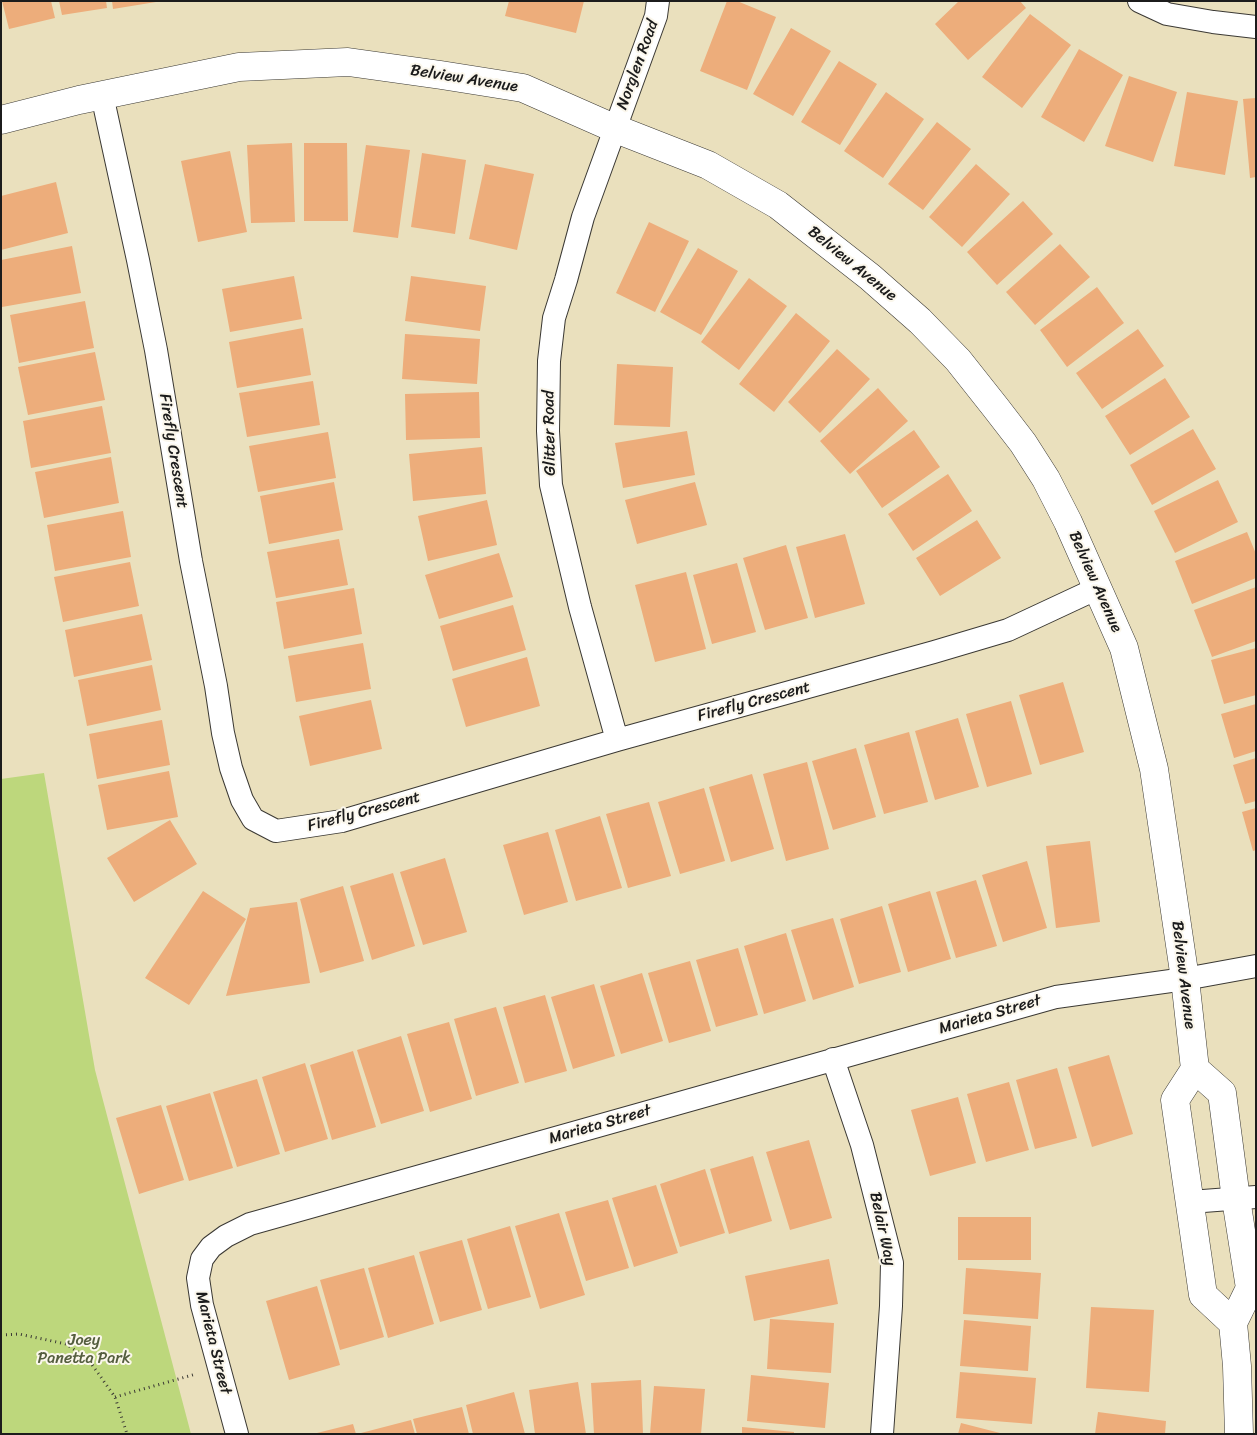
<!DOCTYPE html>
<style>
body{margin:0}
#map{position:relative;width:1257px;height:1435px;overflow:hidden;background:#eae0bd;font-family:Sriracha,sans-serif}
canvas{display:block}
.frame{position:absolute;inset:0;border:2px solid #1c1c1c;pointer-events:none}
</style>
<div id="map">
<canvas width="1257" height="1435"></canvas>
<div class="frame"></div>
</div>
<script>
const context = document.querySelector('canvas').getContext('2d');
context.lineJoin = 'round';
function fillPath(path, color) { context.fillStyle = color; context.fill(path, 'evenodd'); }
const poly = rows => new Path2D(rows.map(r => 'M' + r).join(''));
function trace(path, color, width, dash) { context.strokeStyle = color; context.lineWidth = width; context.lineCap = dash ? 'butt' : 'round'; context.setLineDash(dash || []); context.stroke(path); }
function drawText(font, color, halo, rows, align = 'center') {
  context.font = font + ' Sriracha,sans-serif'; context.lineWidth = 4; context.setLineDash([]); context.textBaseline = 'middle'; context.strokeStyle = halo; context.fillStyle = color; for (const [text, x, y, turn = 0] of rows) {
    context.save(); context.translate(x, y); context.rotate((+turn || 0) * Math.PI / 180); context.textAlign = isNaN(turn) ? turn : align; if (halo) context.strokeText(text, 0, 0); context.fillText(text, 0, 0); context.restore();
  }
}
fillPath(poly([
 [44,773,95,1070,191,1434,1,1434,1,779]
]), '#bdd77c');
fillPath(poly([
 [2,1,51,1,55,18,9,29],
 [59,1,106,1,107,8,62,15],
 [112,1,156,1,156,2,113,9],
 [509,1,584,1,576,33,505,16],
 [727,1,737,1,776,17,747,90,700,71],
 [959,1,1020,1,1026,8,968,60,935,24],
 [1030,14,1071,45,1022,108,982,77],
 [791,28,831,51,793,116,753,94],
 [1079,49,1123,75,1084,142,1041,117],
 [839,61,877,84,840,145,801,122],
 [1129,76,1177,92,1153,162,1105,146],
 [886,92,924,119,883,178,844,151],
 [1187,92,1238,101,1225,175,1174,166],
 [1256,98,1256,177,1250,178,1243,99],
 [937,122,971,149,923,210,888,184],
 [292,143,295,222,251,223,247,145],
 [304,143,347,143,348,221,304,221],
 [366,145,410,150,398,238,353,232],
 [230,151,247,232,198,242,181,161],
 [422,153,466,160,455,234,411,227],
 [485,164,534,174,517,250,469,239],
 [976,164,1010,194,962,247,929,217],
 [56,182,68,233,1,250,1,196],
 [1023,201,1053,234,997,285,967,252],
 [649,222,689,241,655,312,616,293],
 [1060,244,1090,277,1035,325,1006,292],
 [72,246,81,293,2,307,1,260],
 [698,248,738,271,701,335,660,312],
 [294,276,302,319,230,332,222,289],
 [411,276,486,286,480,331,405,321],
 [749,278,787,306,739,370,701,342],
 [1097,287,1124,323,1067,367,1040,330],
 [85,301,94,348,19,363,10,315],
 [796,313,830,341,774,412,739,384],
 [303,328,311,375,237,388,229,342],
 [1138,329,1164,366,1102,409,1076,373],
 [405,334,480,339,477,384,402,379],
 [837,349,870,379,820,433,788,402],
 [95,352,105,400,28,415,18,367],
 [617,364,673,367,670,427,614,425],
 [1165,378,1190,417,1130,455,1105,416],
 [313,381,320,425,247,437,239,393],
 [878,388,908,421,850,474,820,441],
 [479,392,480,438,406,440,405,394],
 [102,406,111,453,31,468,23,421],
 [1193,429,1216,469,1152,505,1130,465],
 [914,430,940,467,882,508,856,471],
 [687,431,695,475,623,488,615,443],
 [328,432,336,478,258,492,249,446],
 [482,447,486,494,413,501,409,454],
 [111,457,119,503,44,518,35,472],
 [948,474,972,511,913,551,888,514],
 [1218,480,1238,522,1175,553,1154,511],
 [334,482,343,530,269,544,260,496],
 [695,482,707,525,637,544,625,500],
 [487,500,497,545,428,561,418,516],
 [123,511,131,557,55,571,47,525],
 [977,520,1001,558,940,596,916,558],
 [1247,532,1256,554,1256,578,1192,604,1175,561],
 [845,534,865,604,815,618,796,547],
 [339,539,348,585,276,598,267,552],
 [786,545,808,618,765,630,743,558],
 [499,553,513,597,439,619,425,575],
 [130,562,139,606,63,622,54,577],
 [737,563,756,632,712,644,693,575],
 [686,572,706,649,655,662,635,585],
 [1256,587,1256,641,1212,657,1194,610],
 [354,588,362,634,284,649,276,602],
 [513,605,526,650,453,671,440,626],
 [142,614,152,660,74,677,65,630],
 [363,643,371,689,296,702,288,656],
 [1256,648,1256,695,1224,704,1211,660],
 [527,657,540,706,466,727,452,679],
 [152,665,161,710,87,726,78,680],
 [1063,682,1084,752,1040,765,1019,695],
 [371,700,382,749,310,766,299,716],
 [1011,701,1032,774,987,787,966,714],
 [1256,704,1256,751,1234,758,1221,714],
 [958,718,979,787,935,800,915,731],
 [162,720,170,765,97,779,89,734],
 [909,732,928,802,884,814,864,745],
 [856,748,876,817,833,830,812,761],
 [1256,758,1256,801,1245,804,1233,765],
 [807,762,829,849,786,861,763,774],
 [169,771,178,817,107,830,98,785],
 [752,774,774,849,731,862,709,787],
 [704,788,725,861,680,874,658,802],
 [649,802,671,876,628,888,606,814],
 [1256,808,1256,850,1253,851,1242,812],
 [600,816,622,888,576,901,555,830],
 [170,820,197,864,134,902,107,858],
 [548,832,568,902,524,915,503,845],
 [1090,841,1100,922,1056,928,1046,846],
 [445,858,467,932,423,945,400,872],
 [1027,861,1047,928,1003,942,982,875],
 [393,873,415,946,372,960,350,886],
 [976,880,997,946,956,958,936,892],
 [343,886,364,961,320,973,300,899],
 [203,891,246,919,189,1005,145,978],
 [930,891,951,959,908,972,888,904],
 [297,902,310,983,226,996,250,908],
 [882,906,901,972,859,984,840,919],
 [833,918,854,987,813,1000,791,930],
 [786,933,806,1001,764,1014,744,946],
 [738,948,758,1015,716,1027,696,960],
 [690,961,711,1031,669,1043,648,973],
 [642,973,663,1041,621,1054,600,986],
 [594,984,615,1056,573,1069,551,997],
 [545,995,567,1071,525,1083,503,1007],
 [496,1007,519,1083,476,1096,454,1019],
 [449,1022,472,1099,430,1112,407,1034],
 [401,1036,424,1111,381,1124,357,1050],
 [353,1051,376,1127,332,1140,310,1065],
 [1109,1055,1133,1134,1092,1147,1068,1067],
 [305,1063,328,1139,285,1152,262,1077],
 [1057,1068,1077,1138,1035,1149,1016,1080],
 [257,1079,280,1154,237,1167,213,1092],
 [1009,1082,1029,1150,986,1162,967,1094],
 [210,1093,233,1168,189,1181,166,1106],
 [958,1097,976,1163,930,1176,911,1110],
 [161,1105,184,1180,139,1194,116,1118],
 [809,1140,832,1218,790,1230,766,1152],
 [753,1156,772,1221,729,1234,710,1169],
 [705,1169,725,1233,680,1247,660,1184],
 [656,1185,678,1253,634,1267,612,1198],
 [608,1200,629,1268,586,1281,565,1212],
 [559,1213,585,1295,540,1309,515,1226],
 [958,1217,1031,1217,1031,1260,958,1260],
 [510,1226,531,1297,488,1309,467,1239],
 [462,1240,482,1310,440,1322,419,1252],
 [414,1255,434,1324,388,1338,368,1268],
 [829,1259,838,1304,754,1321,745,1276],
 [364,1268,384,1337,340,1350,320,1280],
 [966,1268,1041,1273,1038,1319,963,1314],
 [317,1286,340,1365,289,1380,266,1301],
 [1091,1307,1154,1310,1149,1392,1086,1388],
 [770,1319,834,1323,831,1373,767,1369],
 [964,1320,1031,1326,1028,1371,960,1366],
 [960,1372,1036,1378,1032,1424,956,1418],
 [751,1375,829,1383,825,1428,747,1421],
 [641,1380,643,1434,594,1434,591,1383],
 [578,1382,586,1434,535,1434,529,1390],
 [654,1386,705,1389,701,1434,650,1434],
 [514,1392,525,1434,473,1434,466,1405],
 [462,1407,469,1434,417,1434,413,1419],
 [1098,1412,1166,1421,1165,1434,1095,1434],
 [411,1420,415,1434,362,1434,361,1433],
 [961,1423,1000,1433,1000,1434,958,1434],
 [353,1424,356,1434,318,1434,317,1433],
 [742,1427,794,1432,794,1434,742,1434]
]), '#edad7b');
const street = poly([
 [1139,1,1167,14,1213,22,1256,27],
 [102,95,138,260,156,350,191,561,216,686,223,733,231,768,242,800,253,819,276,831,342,821,617,740,934,652,1008,630,1098,588],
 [617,740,580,607,551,485,548,431,549,361,554,318,566,280,583,217,656,16,658,1],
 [833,1059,862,1145,892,1263,891,1306,882,1434],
 [1190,1202,1256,1197],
 [237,1434,202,1305,198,1278,202,1259,211,1247,226,1236,250,1224,1056,997,1185,979,1256,966]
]);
const secondary = poly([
 [1,120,79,100,239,67,348,62,441,75,523,88,616,129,708,165,778,205,870,277,920,321,958,360,996,408,1023,443,1046,479,1068,522,1124,648,1154,769,1185,979,1195,1069,1175,1100,1203,1295,1233,1323],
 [1195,1069,1222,1093,1236,1199,1250,1288,1233,1323,1237,1366,1239,1434]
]);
trace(street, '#3b3934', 24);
trace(secondary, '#3b3934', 29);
trace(poly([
 [1,1335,19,1334,66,1344,88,1359,115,1397,127,1434],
 [115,1397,196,1374]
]), '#3b3934', 3, [1, 4]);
trace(street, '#fff', 22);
trace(secondary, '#fff', 28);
drawText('16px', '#1c1c1c', '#fbf7ec', [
 ["Norglen Road",638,65,-70],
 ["Belview Avenue",464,79,9],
 ["Belview Avenue",852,264,39],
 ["Glitter Road",550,433,-91],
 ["Firefly Crescent",173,451,81],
 ["Belview Avenue",1095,582,66],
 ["Firefly Crescent",754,702,-15],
 ["Firefly Crescent",364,812,-15],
 ["Belview Avenue",1183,975,83],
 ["Marieta Street",990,1015,-16],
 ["Marieta Street",600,1125,-16],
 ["Belair Way",882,1229,78],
 ["Marieta Street",213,1343,76]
]);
drawText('16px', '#545d3e', '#fbf7ec', [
 ["Joey",84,1341],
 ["Panetta Park",84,1359]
]);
</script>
